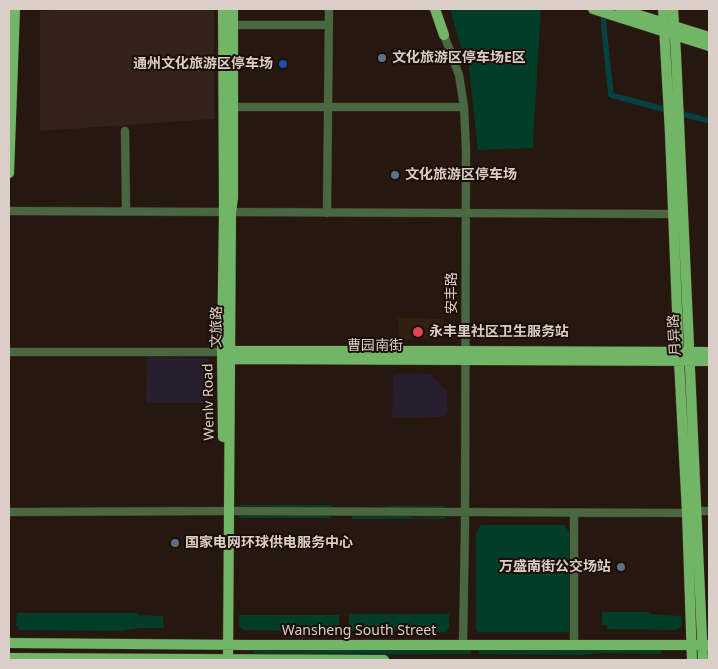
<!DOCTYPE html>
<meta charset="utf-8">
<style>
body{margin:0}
#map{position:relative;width:718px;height:669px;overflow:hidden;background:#26180e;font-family:"Noto Sans",sans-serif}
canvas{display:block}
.frame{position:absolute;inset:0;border:10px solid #d9cfc8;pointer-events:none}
</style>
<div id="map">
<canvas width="718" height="669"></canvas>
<div class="frame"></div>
</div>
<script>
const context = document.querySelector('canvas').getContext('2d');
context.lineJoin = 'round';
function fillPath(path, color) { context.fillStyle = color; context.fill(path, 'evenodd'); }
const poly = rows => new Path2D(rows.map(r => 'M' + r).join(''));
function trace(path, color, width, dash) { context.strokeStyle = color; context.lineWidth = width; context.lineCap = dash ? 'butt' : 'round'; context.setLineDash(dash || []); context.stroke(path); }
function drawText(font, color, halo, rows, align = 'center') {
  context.font = font + ' "Noto Sans","Noto Sans SC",sans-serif'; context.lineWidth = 4; context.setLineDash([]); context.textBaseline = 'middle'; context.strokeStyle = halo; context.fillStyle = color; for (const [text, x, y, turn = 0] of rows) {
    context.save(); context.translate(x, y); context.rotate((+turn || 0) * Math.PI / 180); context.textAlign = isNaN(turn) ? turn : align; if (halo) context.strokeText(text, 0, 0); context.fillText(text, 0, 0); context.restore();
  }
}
fillPath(poly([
 [147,357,209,358,209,403,146,403],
 [393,373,430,374,447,391,447,413,442,417,392,418]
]), '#281e2d');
fillPath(poly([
 [54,9,214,9,214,119,40,131,40,11,49,11]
]), '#32221a');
fillPath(poly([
 [398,318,444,319,444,324,429,339,399,340]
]), '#311f11');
fillPath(poly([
 [450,9,541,9,534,124,533,148,478,150,468,59,460,44],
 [239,505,331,505,333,508,239,506],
 [386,506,445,506,445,508,386,508],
 [239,515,331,515,331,518,239,518],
 [352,515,397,515,416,518,445,517,445,519,352,519],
 [481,525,565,525,569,533,569,632,479,632,476,630,476,533],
 [602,612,650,612,649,614,681,616,682,626,676,630,607,629,607,625,602,625],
 [17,613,137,613,138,615,163,616,164,628,141,628,120,631,20,630,16,625],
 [349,614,449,614,449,628,446,632,349,631],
 [239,615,339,615,339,632,243,630,239,626],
 [329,649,471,649,471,654,253,655,253,651,312,651],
 [479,649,661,650,661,654,600,653,584,655,479,654]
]), '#013d29');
trace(poly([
 [603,12,604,29,611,95,709,121]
]), '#054143', 5.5);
const minor = poly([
 [233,25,329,25],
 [444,35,459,75,464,107,466,149,465,527,463,644],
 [228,107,464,107],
 [125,131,126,212],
 [9,211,673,214],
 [327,213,329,9],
 [9,352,222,352],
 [696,511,709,511],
 [9,512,229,511,687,513],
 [574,513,574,645]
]);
const major = poly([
 [435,9,444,35],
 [593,9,709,46],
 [620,9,709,37],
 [663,9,670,134,679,361,687,513,692,660],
 [673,9,676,54,703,660],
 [9,173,15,9],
 [225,352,231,351,451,351,709,352],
 [227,356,231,359,709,361],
 [223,437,222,352,224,212,223,9],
 [9,643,247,645,709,645],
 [9,658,384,660],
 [228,660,231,212,233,198,233,9]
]);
trace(minor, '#3f3228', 9);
trace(major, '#3f3228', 11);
trace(minor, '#496842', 8);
trace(major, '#73b566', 10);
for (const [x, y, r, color] of [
 [382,58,5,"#5c6f8a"],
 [283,64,5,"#1a4fb4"],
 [395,175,5,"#5c6f8a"],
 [418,332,6,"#e0444e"],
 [175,543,5,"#5c6f8a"],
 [621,567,5,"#5c6f8a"]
]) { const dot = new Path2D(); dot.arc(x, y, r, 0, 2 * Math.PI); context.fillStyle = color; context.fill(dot); trace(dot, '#1c0f06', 2); }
drawText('bold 14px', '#d9cfc8', '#1c0f06', [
 ["文化旅游区停车场E区",392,58],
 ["通州文化旅游区停车场",273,64,"right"],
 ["文化旅游区停车场",405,175],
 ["永丰里社区卫生服务站",429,332],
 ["国家电网环球供电服务中心",185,543],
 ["万盛南街公交场站",611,567,"right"]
], 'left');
drawText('14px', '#d9cfc8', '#1c0f06', [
 ["安丰路",452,293,-90],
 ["文旅路",217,327,-89],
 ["月异路",675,335,-93],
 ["曹园南街",375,346],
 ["Wenlv Road",209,402,-91],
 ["Wansheng South Street",359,631]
]);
</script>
